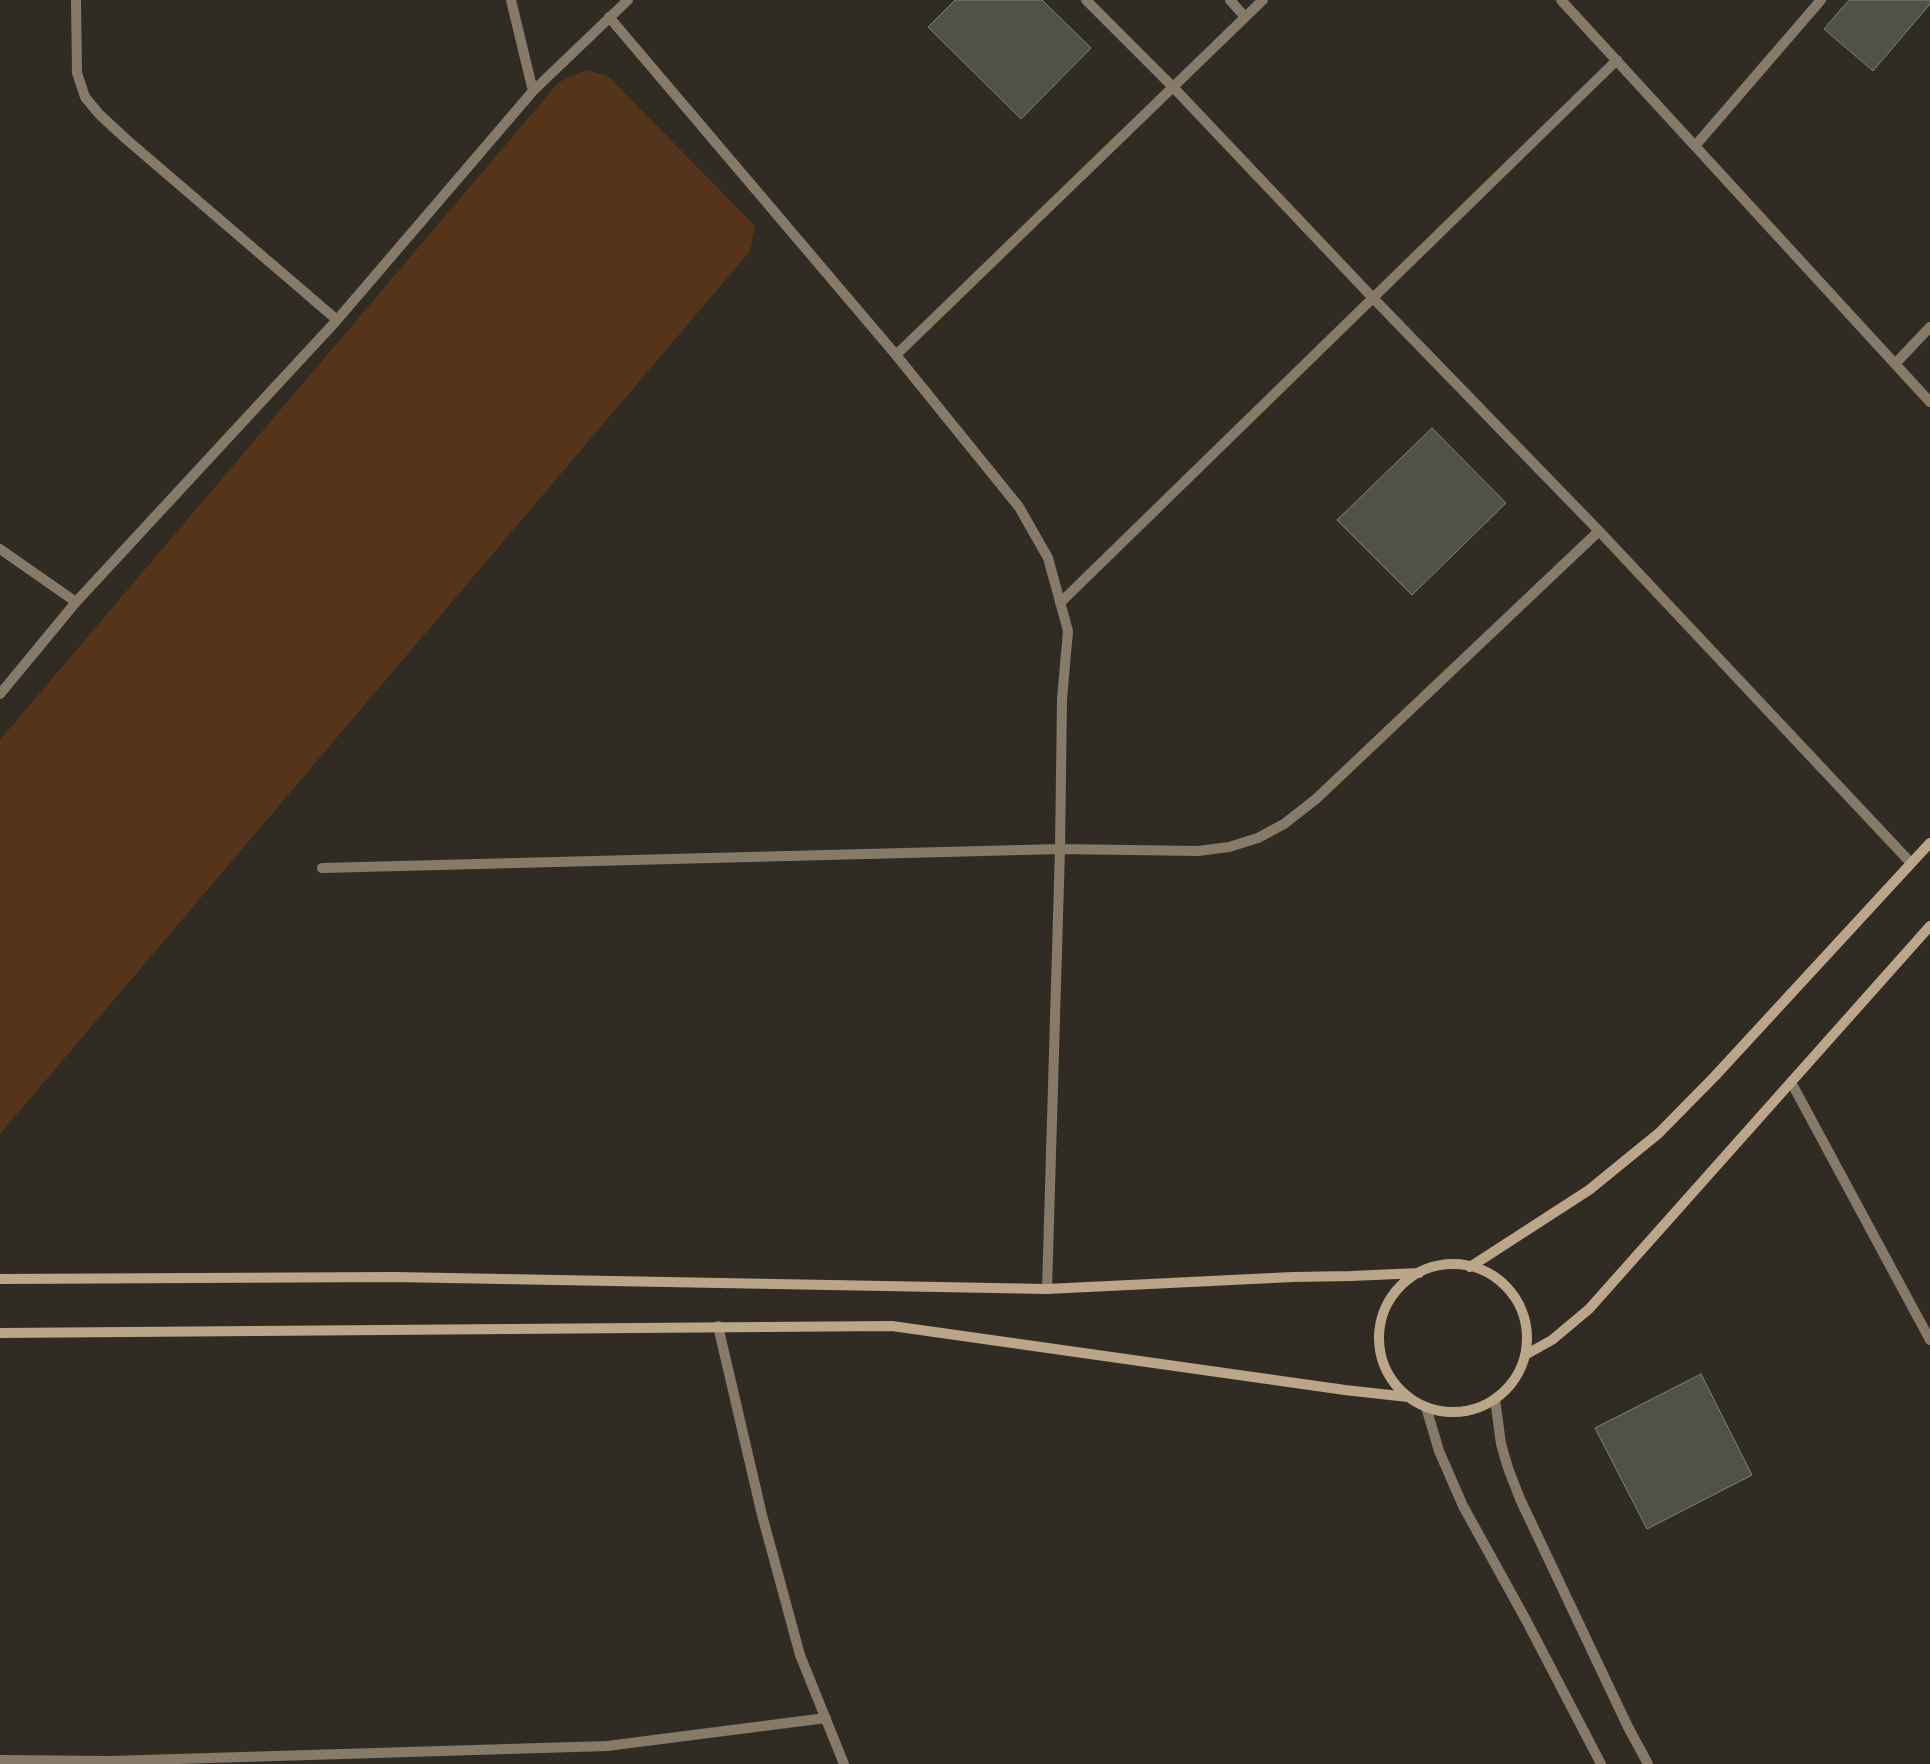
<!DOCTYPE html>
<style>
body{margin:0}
canvas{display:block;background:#302c23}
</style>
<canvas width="1930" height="1764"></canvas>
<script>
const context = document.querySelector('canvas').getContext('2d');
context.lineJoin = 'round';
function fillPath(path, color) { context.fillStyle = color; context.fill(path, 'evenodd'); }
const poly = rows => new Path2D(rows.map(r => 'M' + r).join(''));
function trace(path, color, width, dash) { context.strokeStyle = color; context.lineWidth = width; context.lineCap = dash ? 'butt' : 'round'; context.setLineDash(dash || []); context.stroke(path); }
fillPath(poly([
 [587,70,609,77,755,226,750,251,0,1134,0,740,559,82]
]), '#56341a');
const building = poly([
 [955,0,1042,0,1091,48,1021,119,928,27,955,0],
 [1849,0,1930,0,1930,4,1873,71,1824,29,1849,0],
 [1432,428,1506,503,1412,595,1337,520,1432,428],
 [1701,1374,1752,1475,1647,1529,1595,1428,1701,1374]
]);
fillPath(building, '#515246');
trace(building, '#7f8074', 1);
trace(poly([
 [76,0,77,73,85,97,99,114,126,139,337,320],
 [511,0,533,91],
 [1086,0,1173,87,1373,298,1599,531,1911,863],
 [1230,0,1245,17],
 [1561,0,1930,402],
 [609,17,896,355,1019,507,1048,558,1068,631,1062,699,1060,849,1047,1289],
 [1695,146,1821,0],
 [896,355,1263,0],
 [1895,364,1930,327],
 [0,549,76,602],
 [1060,603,1617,60],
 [0,694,76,602,337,320,533,91,628,0],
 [322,868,1060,849,1198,851,1229,847,1258,838,1284,824,1316,799,1599,531],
 [1791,1082,1930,1340],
 [718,1326,762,1515,800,1655,844,1764],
 [1495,1399,1501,1444,1508,1468,1520,1499,1628,1727,1648,1764],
 [1426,1407,1439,1451,1463,1506,1526,1620,1601,1764],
 [0,1760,111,1761,607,1746,826,1718]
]), '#877a68', 10);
trace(poly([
 '1379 1338a74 74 0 1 1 148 0a74 74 0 1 1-148 0Z',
 [1470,1267,1589,1190,1659,1133,1715,1076,1930,843],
 [0,1279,394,1277,1047,1289,1293,1277,1351,1276,1419,1273],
 [0,1333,892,1326,1345,1390,1408,1397],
 [1525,1355,1552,1340,1589,1309,1930,926]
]), '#bba689', 10);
</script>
